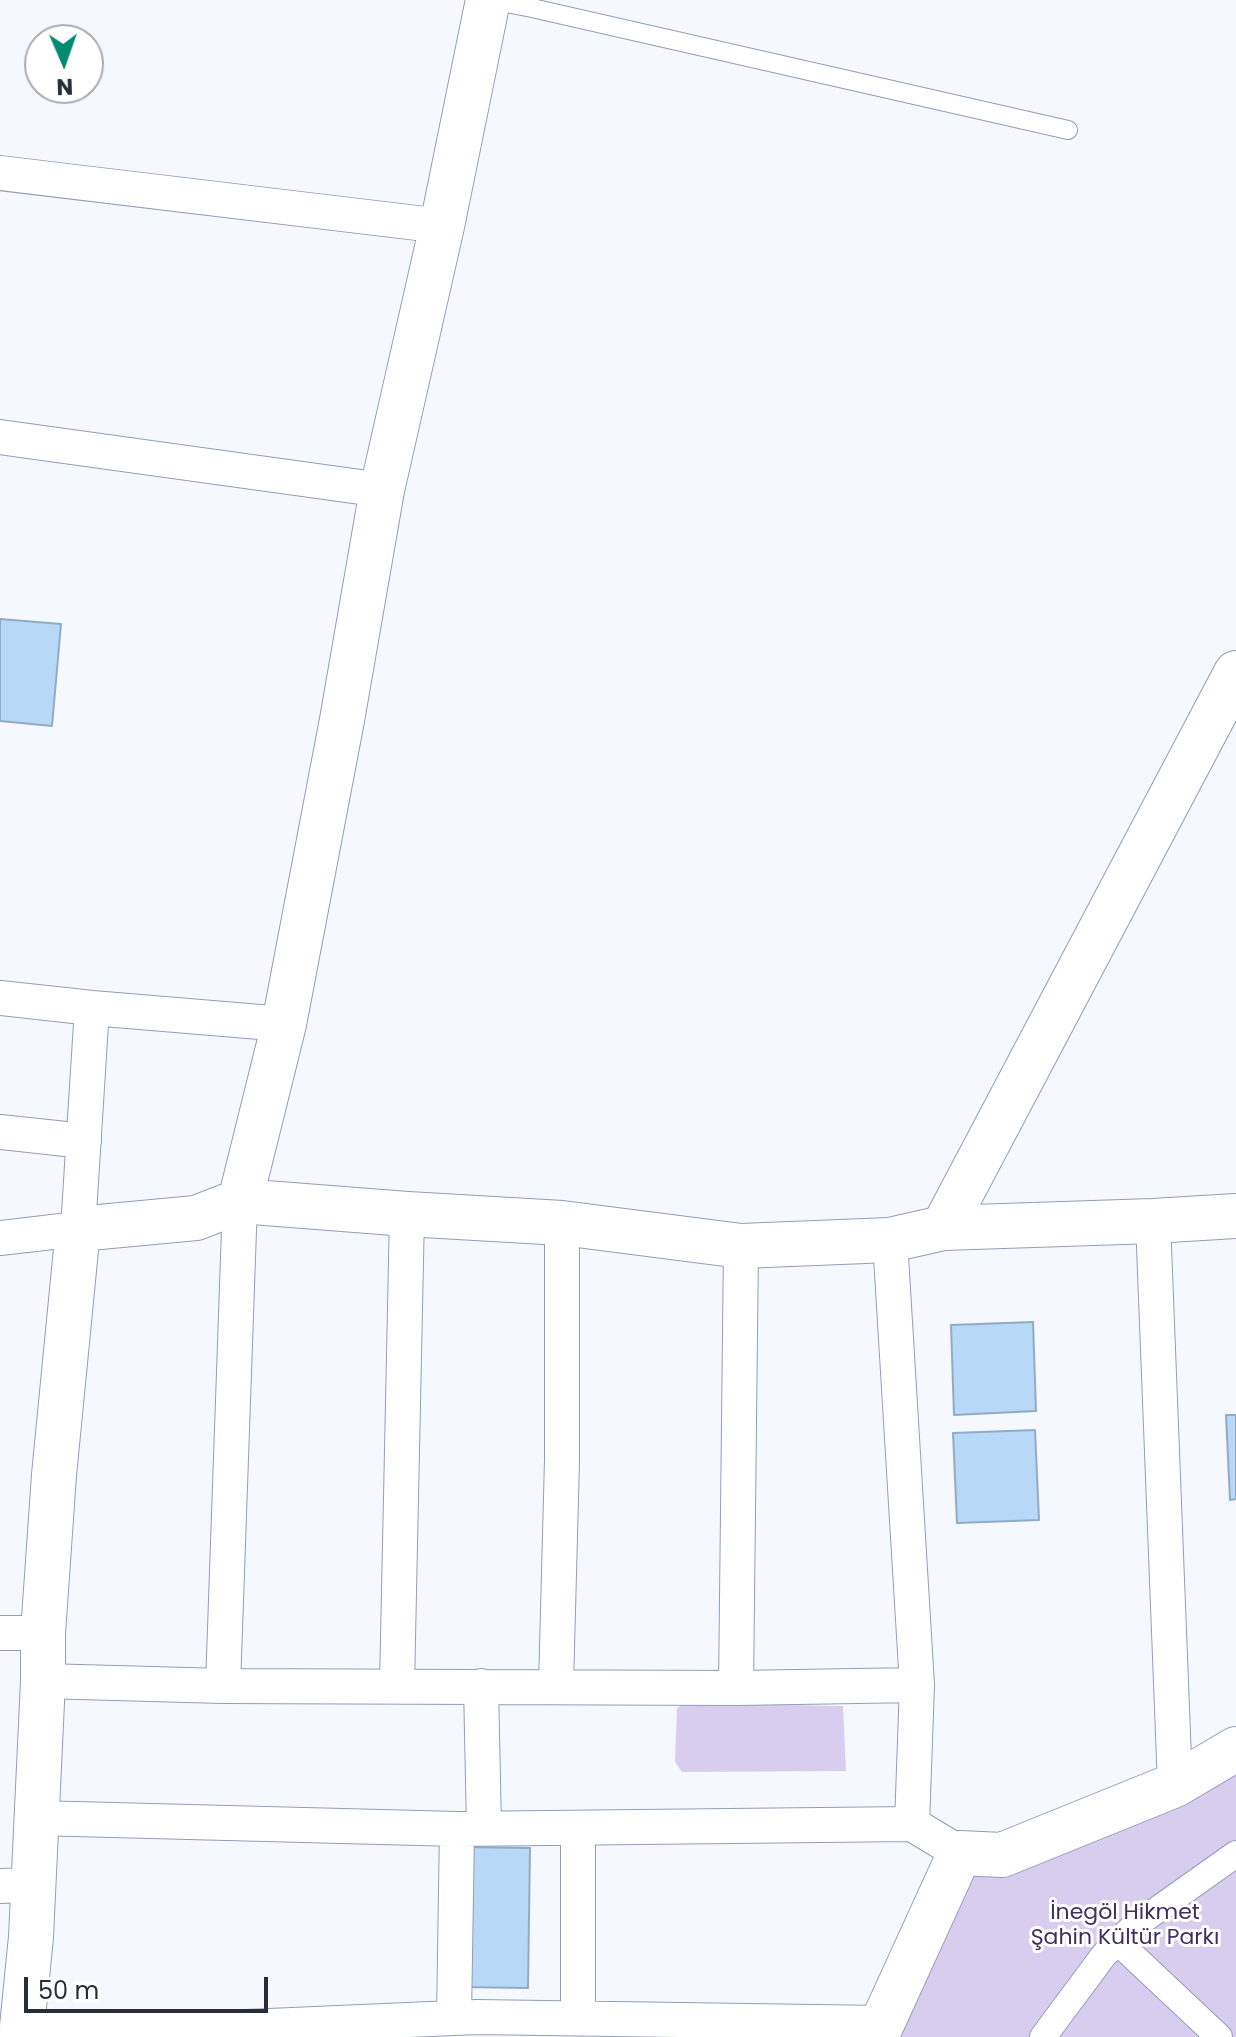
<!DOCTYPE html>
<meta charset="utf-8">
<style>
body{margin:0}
#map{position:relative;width:1236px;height:2037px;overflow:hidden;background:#f5f8ff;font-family:Poppins,sans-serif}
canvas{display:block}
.north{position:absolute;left:24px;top:24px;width:80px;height:80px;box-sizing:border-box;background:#fff;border:2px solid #a8abaf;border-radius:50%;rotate:178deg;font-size:22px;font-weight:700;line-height:32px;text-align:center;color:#262c38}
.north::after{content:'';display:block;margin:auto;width:28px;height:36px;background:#008a71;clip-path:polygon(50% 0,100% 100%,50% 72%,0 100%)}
.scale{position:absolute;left:24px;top:1977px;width:244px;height:36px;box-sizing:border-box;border:4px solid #262c38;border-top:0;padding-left:10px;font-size:24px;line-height:28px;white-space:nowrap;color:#262c38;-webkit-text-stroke:6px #fff;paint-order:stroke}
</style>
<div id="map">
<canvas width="1236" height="2037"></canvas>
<div class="north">N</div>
<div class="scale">50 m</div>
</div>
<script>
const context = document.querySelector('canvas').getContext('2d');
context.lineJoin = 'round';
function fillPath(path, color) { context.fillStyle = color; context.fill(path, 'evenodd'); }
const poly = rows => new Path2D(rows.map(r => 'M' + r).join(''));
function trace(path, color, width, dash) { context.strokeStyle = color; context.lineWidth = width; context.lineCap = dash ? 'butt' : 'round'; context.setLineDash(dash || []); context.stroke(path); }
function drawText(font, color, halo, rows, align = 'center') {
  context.font = font + ' Poppins,sans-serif'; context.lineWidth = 6; context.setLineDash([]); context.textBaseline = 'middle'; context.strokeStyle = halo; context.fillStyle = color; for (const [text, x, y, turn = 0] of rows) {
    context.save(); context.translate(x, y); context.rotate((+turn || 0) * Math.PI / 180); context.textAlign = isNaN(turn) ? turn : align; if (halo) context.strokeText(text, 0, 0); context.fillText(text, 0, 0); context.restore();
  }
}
fillPath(poly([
 [686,1703,843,1706,846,1771,682,1772,675,1762,677,1708],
 [1236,1749,1236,2037,876,2037,960,1853]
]), '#d8cdee');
const building = poly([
 [0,619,61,624,52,726,0,721,0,619],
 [1033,1322,1036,1411,954,1415,951,1325,1033,1322],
 [1226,1415,1236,1415,1236,1499,1230,1500,1226,1415],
 [1035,1430,1039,1520,957,1523,953,1433,1035,1430],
 [463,1847,530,1848,528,1988,461,1987,463,1847]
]);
fillPath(building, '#b7d8f6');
trace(building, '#91abc4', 2);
const service = poly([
 [491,0,532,8,1068,130]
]);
const pedestrian = poly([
 [1118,1942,1219,2037],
 [1043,2037,1104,1955,1133,1927,1236,1854]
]);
const minor = poly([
 [0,173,442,226],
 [0,437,382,490],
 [0,998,92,1008,284,1024],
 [0,1132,84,1141],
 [1153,1221,1175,1785],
 [0,1238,78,1229,92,1008],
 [890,1240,917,1685,912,1824],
 [0,1633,43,1633],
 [43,1681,223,1686,736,1688,917,1685],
 [223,1686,240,1201],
 [397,1686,407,1214],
 [481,1686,484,1828],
 [556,1686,562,1460,562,1223],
 [736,1688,741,1246],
 [36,1818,457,1829,912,1824,960,1853],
 [0,1886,34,1885],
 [454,2018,457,1829],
 [578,2018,578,1828],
 [22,2029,200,2029,477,2017,883,2023]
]);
const secondary = poly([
 [240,1201,407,1214,562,1223,741,1246,890,1240,943,1228,1153,1221,1236,1216],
 [943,1228,1236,673],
 [21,2037,31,1937,43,1681,43,1633,54,1475,78,1229,196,1218,240,1201,284,1024,342,720,382,490,442,226,488,0],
 [876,2037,960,1853,1002,1855,1175,1785,1236,1749]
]);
trace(service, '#909ebc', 20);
trace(pedestrian, '#909ebc', 28);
trace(minor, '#909ebc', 36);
trace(secondary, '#909ebc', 46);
trace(service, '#fff', 18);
trace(pedestrian, '#fff', 26);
trace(minor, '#fff', 34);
trace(secondary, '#fff', 44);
drawText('22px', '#422e5f', '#fff', [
 ["İnegöl Hikmet",1125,1913],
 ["Şahin Kültür Parkı",1125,1938]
]);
</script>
